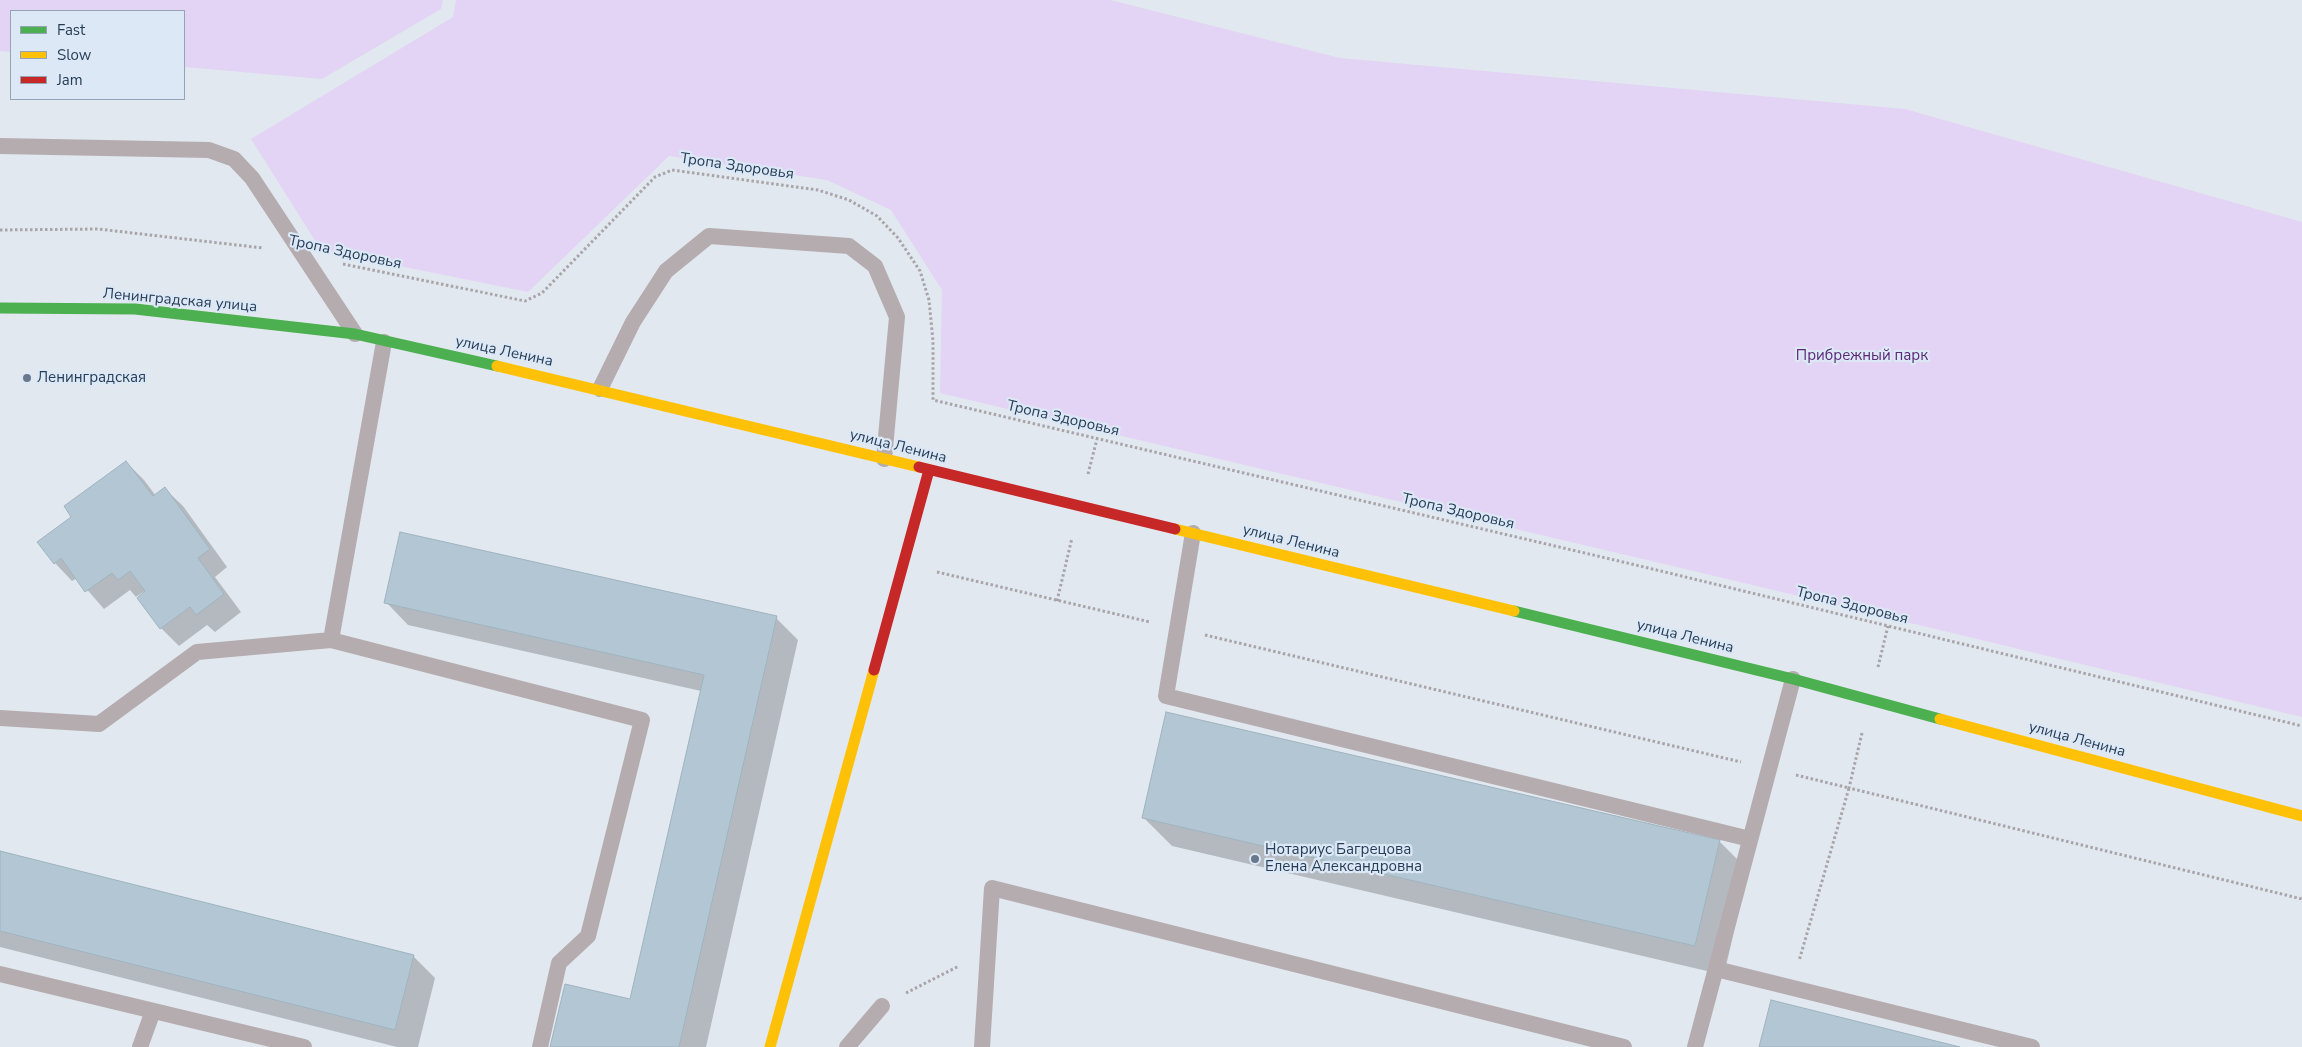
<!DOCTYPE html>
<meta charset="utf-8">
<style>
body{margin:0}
#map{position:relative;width:2302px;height:1047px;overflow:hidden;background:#e2e8ef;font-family:"Nunito Sans",sans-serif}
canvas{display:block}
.legend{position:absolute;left:10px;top:10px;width:175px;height:90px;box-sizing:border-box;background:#dce8f5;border:1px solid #93a4b6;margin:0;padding:6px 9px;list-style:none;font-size:15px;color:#263d58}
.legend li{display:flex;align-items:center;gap:10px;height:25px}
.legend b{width:25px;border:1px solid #93a4b6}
</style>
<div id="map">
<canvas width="2302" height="1047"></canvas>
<ul class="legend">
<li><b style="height:6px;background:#4caf50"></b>Fast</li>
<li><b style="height:6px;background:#ffc107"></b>Slow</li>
<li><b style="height:6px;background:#c62828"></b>Jam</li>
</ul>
</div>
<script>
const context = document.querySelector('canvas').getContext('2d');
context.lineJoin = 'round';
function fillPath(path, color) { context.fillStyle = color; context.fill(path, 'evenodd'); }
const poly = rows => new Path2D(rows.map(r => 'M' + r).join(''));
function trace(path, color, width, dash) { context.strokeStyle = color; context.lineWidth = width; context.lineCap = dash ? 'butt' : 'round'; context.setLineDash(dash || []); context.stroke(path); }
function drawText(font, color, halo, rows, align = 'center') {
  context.font = font + ' "Nunito Sans",sans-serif'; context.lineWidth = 4.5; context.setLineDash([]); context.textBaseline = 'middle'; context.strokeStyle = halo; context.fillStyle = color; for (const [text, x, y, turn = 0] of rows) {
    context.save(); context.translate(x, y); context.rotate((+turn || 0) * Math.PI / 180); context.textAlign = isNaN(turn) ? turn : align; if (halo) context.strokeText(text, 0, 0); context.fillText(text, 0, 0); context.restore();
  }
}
fillPath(poly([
 [0,0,443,0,441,9,322,79,184,67,184,11,11,11,11,52,0,51],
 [456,0,1110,0,1340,58,1905,109,2302,222,2302,717,1719,577,940,393,942,290,891,210,827,180,669,156,528,292,321,250,251,139,453,17]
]), '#e3d3f4');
fillPath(poly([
 [126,462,144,480,156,496,165,489,183,506,227,567,215,577,241,612,215,632,207,625,179,646,161,628,139,598,147,592,146,590,136,597,130,590,104,609,77,578,72,581,55,563,39,542,73,517],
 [386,602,776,618,798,640,706,1047,552,1047,631,1001,701,691,408,625],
 [1143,817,1719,841,1748,870,1724,975,1172,846],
 [0,852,413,956,435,978,418,1047,397,1047,0,947]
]), '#0003');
const building = poly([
 [126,461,153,496,165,487,210,549,198,558,224,594,196,615,190,607,160,629,137,598,145,591,130,571,118,580,112,573,85,592,61,558,54,564,37,542,71,517,64,506,126,461],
 [400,532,777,616,679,1047,550,1047,565,984,630,999,704,675,384,603,400,532],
 [1166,712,1720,840,1695,946,1142,818,1166,712],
 [0,851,414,955,395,1030,0,931,0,851],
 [1771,1000,1960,1047,1759,1047,1771,1000]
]);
fillPath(building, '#b2c7d3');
trace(building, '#9eb3bf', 1);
trace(poly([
 [0,230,98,229,263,248],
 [343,264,525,301,542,293,655,177,672,170,818,190,849,200,877,216,898,238,920,271,929,300,933,341,933,400,1640,566,2302,726],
 [1088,474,1097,439],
 [937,572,1150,622],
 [1057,601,1072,538],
 [1205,635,1741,762],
 [1878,667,1888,626],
 [1862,733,1849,788,2302,899],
 [1796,775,1849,788,1799,961],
 [906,993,959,966]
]), '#a8a4a8', 3, [2.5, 2.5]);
trace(poly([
 [0,146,209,150,234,159,252,178,355,334],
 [600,389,633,322,666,271,709,236,849,246,875,266,897,317,884,459],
 [1193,533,1166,696,1750,839],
 [331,640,384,342],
 [0,718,99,724,197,652,331,640,642,720,588,936,559,963,540,1047],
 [1716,969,2032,1047],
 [0,974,304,1047],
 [140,1047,153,1011],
 [847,1047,882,1006],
 [982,1047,992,888,1624,1047],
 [1695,1047,1793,679]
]), '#b4acaf', 16);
trace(poly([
 [0,308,135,309,355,334,497,366],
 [1514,611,1793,679,1940,719]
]), '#4caf50', 11);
trace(poly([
 [497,366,919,467],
 [1175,529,1514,611],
 [1940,719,2302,816],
 [770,1047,874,670]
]), '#ffc107', 11);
trace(poly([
 [919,467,1175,529],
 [874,670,929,470]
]), '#c62828', 11);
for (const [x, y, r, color] of [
 [27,378,5,"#68798d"],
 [1255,859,5,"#68798d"]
]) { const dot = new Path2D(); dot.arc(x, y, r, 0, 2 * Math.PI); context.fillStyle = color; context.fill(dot); trace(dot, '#dce8f5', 2); }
drawText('15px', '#263d58', '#dce8f5', [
 ["Тропа Здоровья",737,167,8],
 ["Тропа Здоровья",345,253,12],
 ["Ленинградская улица",180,301,5],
 ["улица Ленина",504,352,12],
 ["Тропа Здоровья",1063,419,13],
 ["улица Ленина",898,447,14],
 ["Тропа Здоровья",1458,512,13],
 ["улица Ленина",1291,542,14],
 ["Тропа Здоровья",1852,606,14],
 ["улица Ленина",1685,637,14],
 ["улица Ленина",2077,740,15]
]);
drawText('15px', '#5c2878', '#dce8f5', [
 ["Прибрежный парк",1862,356]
]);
drawText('15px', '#263d58', '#dce8f5', [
 ["Ленинградская",37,378],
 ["Нотариус Багрецова",1265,850],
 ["Елена Александровна",1265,867]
], 'left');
</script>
